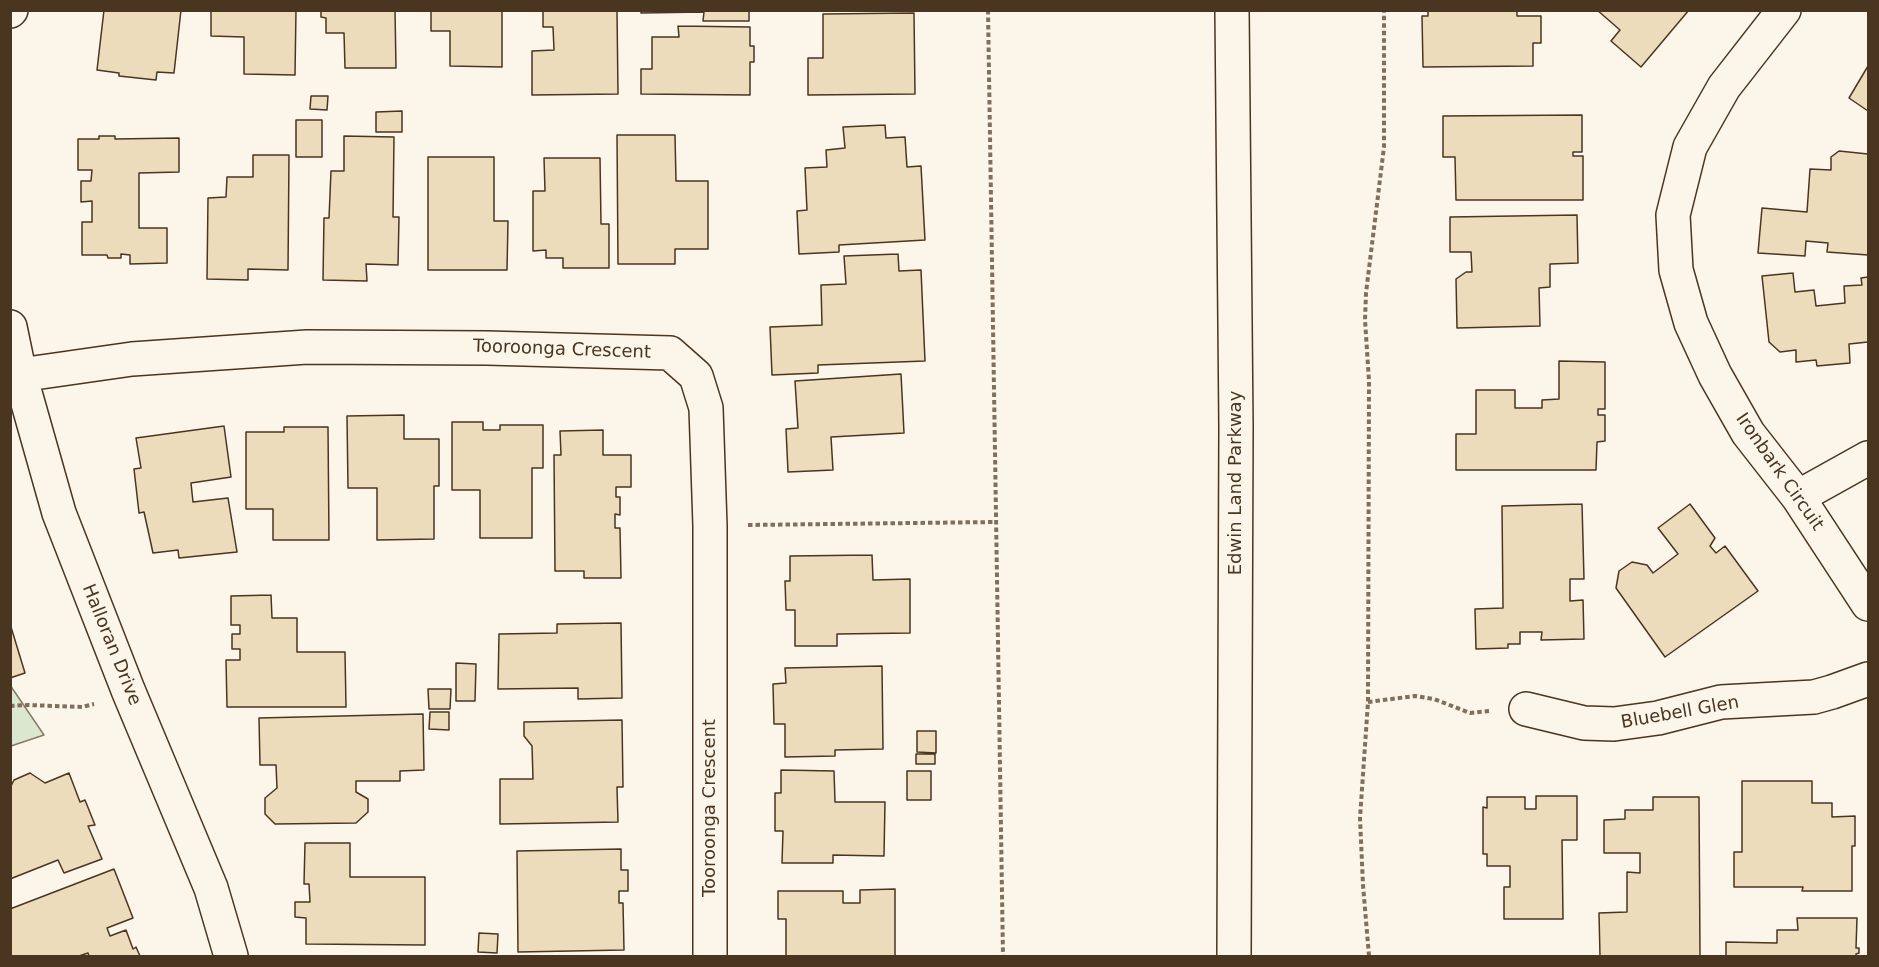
<!DOCTYPE html>
<style>
body{margin:0}
#map{position:relative;width:1879px;height:967px;overflow:hidden;background:#fbf6e9;font-family:"DejaVu Sans",sans-serif}
canvas{display:block}
.frame{position:absolute;inset:0;border:12px solid #4a3520;pointer-events:none}
</style>
<div id="map">
<canvas width="1879" height="967"></canvas>
<div class="frame"></div>
</div>
<script>
const context = document.querySelector('canvas').getContext('2d');
context.lineJoin = 'round';
function fillPath(path, color) { context.fillStyle = color; context.fill(path, 'evenodd'); }
const poly = rows => new Path2D(rows.map(r => 'M' + r).join(''));
function trace(path, color, width, dash) { context.strokeStyle = color; context.lineWidth = width; context.lineCap = dash ? 'butt' : 'round'; context.setLineDash(dash || []); context.stroke(path); }
function drawText(font, color, halo, rows, align = 'center') {
  context.font = font + ' "DejaVu Sans",sans-serif'; context.lineWidth = 4.5; context.setLineDash([]); context.textBaseline = 'middle'; context.strokeStyle = halo; context.fillStyle = color; for (const [text, x, y, turn = 0] of rows) {
    context.save(); context.translate(x, y); context.rotate((+turn || 0) * Math.PI / 180); context.textAlign = isNaN(turn) ? turn : align; if (halo) context.strokeText(text, 0, 0); context.fillText(text, 0, 0); context.restore();
  }
}
const green = poly([
 [10,685,44,735,11,746,10,746,10,685]
]);
fillPath(green, '#dce7d0');
trace(green, '#887966', 1.5);
const building = poly([
 [104,10,181,10,174,73,157,72,156,80,119,76,119,73,97,70,104,10],
 [211,10,296,10,295,75,244,74,244,37,211,36,211,10],
 [321,10,395,10,396,68,345,68,344,33,326,33,326,18,321,17,321,10],
 [431,10,502,10,502,67,450,66,450,31,431,31,431,10],
 [543,10,617,10,618,94,532,95,532,51,554,50,553,27,543,27,543,10],
 [641,10,749,10,749,21,703,21,704,12,641,13,641,10],
 [1428,10,1517,10,1517,16,1541,16,1541,43,1533,43,1533,66,1423,67,1422,16,1428,16,1428,10],
 [1597,10,1689,10,1641,67,1611,41,1620,30,1597,10],
 [914,13,915,94,808,95,808,58,823,58,823,14,914,13],
 [678,26,750,27,750,46,754,46,754,62,750,62,750,95,641,94,641,69,652,69,652,37,679,37,678,26],
 [1868,66,1868,111,1849,98,1868,66],
 [311,96,328,96,327,110,310,109,311,96],
 [402,111,402,132,376,132,376,112,402,111],
 [1582,115,1582,152,1573,152,1573,156,1583,156,1583,200,1456,200,1455,157,1443,157,1443,116,1582,115],
 [296,120,322,120,322,157,296,157,296,120],
 [885,125,886,138,905,137,907,167,921,166,925,240,839,245,839,252,799,254,797,211,807,210,805,168,827,167,826,150,845,148,843,127,885,125],
 [617,135,675,135,676,181,708,181,708,249,675,249,675,264,618,264,617,135],
 [99,136,115,136,115,139,179,138,179,172,139,173,139,228,167,228,167,263,130,264,130,255,121,254,121,258,108,258,107,255,82,255,82,222,92,222,92,201,81,202,81,181,91,181,92,170,78,170,78,139,99,139,99,136],
 [344,136,394,137,393,217,399,217,398,265,366,264,367,281,323,280,324,218,329,218,331,171,344,171,344,136],
 [1839,151,1868,154,1868,255,1827,252,1828,243,1806,241,1805,256,1758,253,1762,208,1807,212,1810,169,1831,170,1831,157,1839,151],
 [253,155,289,155,288,270,248,269,248,280,207,279,208,198,226,197,227,177,253,177,253,155],
 [428,157,494,157,494,221,508,221,507,270,428,270,428,157],
 [544,158,600,158,601,224,609,224,609,268,563,268,563,258,546,258,546,250,533,251,533,191,545,191,544,158],
 [1577,215,1578,263,1550,264,1550,287,1539,288,1540,326,1457,328,1456,279,1466,272,1472,272,1471,252,1450,252,1450,217,1577,215],
 [898,254,899,271,921,270,925,361,818,365,818,373,772,375,770,327,822,325,821,285,846,284,844,256,898,254],
 [1793,273,1795,292,1814,290,1816,306,1845,303,1844,286,1862,285,1861,278,1868,277,1868,342,1849,344,1850,363,1817,366,1816,360,1796,362,1796,350,1780,352,1769,342,1762,276,1793,273],
 [1559,361,1605,362,1605,409,1598,409,1598,415,1605,415,1605,441,1597,442,1596,470,1456,470,1456,434,1476,434,1476,390,1515,390,1515,408,1542,408,1542,400,1559,399,1559,361],
 [901,374,904,433,831,437,833,470,788,472,786,429,798,428,795,381,901,374],
 [404,415,404,439,439,439,439,486,434,486,434,539,377,540,377,488,348,488,347,416,404,415],
 [452,422,483,422,483,430,500,430,500,425,543,425,543,468,532,468,532,538,480,538,480,490,452,490,452,422],
 [224,426,231,477,191,483,193,502,228,498,237,552,179,558,178,550,153,553,144,512,139,513,134,469,141,468,136,438,224,426],
 [284,427,328,427,329,540,273,540,273,509,246,509,246,432,284,432,284,427],
 [603,430,603,455,631,455,631,487,616,487,616,497,620,497,620,515,615,514,615,528,620,528,621,578,584,578,584,571,555,571,554,455,561,455,560,431,603,430],
 [1582,504,1584,579,1570,579,1570,601,1583,600,1584,639,1541,640,1542,632,1520,632,1520,644,1508,644,1508,648,1476,649,1475,609,1503,608,1502,506,1582,504],
 [1690,504,1715,538,1710,546,1716,553,1725,546,1758,591,1665,657,1616,588,1619,571,1632,562,1647,565,1653,573,1678,554,1658,528,1690,504],
 [872,555,873,580,910,579,910,633,837,634,837,646,795,646,795,610,786,610,785,581,790,581,790,556,872,555],
 [271,595,272,618,297,618,297,652,345,652,346,707,227,707,226,660,240,660,240,649,232,649,232,634,240,634,240,625,231,625,231,596,271,595],
 [621,623,622,698,578,699,578,688,498,689,499,634,557,633,557,624,621,623],
 [11,627,25,673,10,678,10,628,11,627],
 [456,663,476,664,475,701,456,701,456,663],
 [882,666,883,749,835,750,835,756,785,757,785,724,774,724,773,684,786,683,785,668,882,666],
 [428,689,451,689,450,709,429,709,428,689],
 [430,712,449,712,449,730,429,729,430,712],
 [423,714,424,770,400,771,400,781,356,781,356,792,368,799,368,812,356,823,275,824,265,814,265,798,277,788,276,765,260,765,259,718,423,714],
 [622,720,623,787,617,787,618,822,500,824,500,779,533,779,532,746,524,736,524,722,622,720],
 [917,731,936,731,936,753,917,752,917,731],
 [916,754,935,754,935,764,916,764,916,754],
 [781,770,834,771,835,802,885,802,884,856,833,855,833,863,782,863,783,831,775,831,775,793,781,793,781,770],
 [907,771,931,771,931,800,907,800,907,771],
 [30,773,45,783,69,773,80,802,85,800,95,825,88,826,102,859,64,873,58,860,10,879,10,788,14,780,30,773],
 [1742,781,1812,781,1812,803,1832,803,1832,817,1855,816,1855,846,1852,846,1852,891,1802,891,1803,887,1734,887,1734,852,1742,852,1742,781],
 [1536,796,1577,796,1577,840,1562,840,1563,919,1504,919,1504,887,1510,887,1510,866,1487,866,1487,854,1483,854,1483,807,1487,808,1487,797,1525,797,1525,809,1536,809,1536,796],
 [1653,797,1699,797,1700,956,1600,956,1599,913,1627,912,1627,872,1640,873,1640,853,1604,853,1604,820,1625,819,1625,810,1653,810,1653,797],
 [305,843,350,843,350,877,425,877,425,945,306,944,306,918,295,917,295,902,310,902,309,884,304,884,305,843],
 [621,849,621,870,628,870,628,891,619,891,619,903,623,903,624,950,518,952,517,851,621,849],
 [114,869,133,918,107,928,110,936,126,930,133,949,136,947,140,956,89,956,88,953,79,956,10,956,10,909,114,869],
 [895,889,895,956,786,956,786,919,778,919,778,891,843,891,843,903,860,903,860,890,895,889],
 [1797,918,1857,918,1856,948,1859,948,1859,953,1856,954,1856,956,1726,956,1726,942,1777,943,1777,930,1798,930,1797,918],
 [479,933,498,934,497,953,478,952,479,933]
]);
fillPath(building, '#ecdcbc');
trace(building, '#4a3520', 1.5);
const minor = poly([
 [1784,10,1724,87,1690,147,1673,215,1676,270,1691,323,1715,375,1748,433,1798,497,1868,604],
 [10,11,11,10],
 [10,327,20,375,59,513,128,690,211,888,231,956],
 [20,375,132,359,307,347,487,348,670,353,696,376,706,408,710,526,710,956],
 [1798,497,1868,458],
 [1526,709,1584,723,1614,724,1658,718,1721,702,1814,697,1832,692,1868,679]
]);
const major = poly([
 [1232,10,1236,427,1234,956]
]);
trace(minor, '#4a3520', 36);
trace(major, '#4a3520', 36);
trace(poly([
 [988,10,1003,956],
 [748,525,996,522],
 [1368,702,1415,696,1434,699,1470,713,1489,711],
 [10,706,28,705,82,707,94,704],
 [1369,956,1363,885,1360,818,1368,702,1369,381,1365,320,1366,293,1384,147,1384,10]
]), '#7f6f5c', 4, [4.5, 3]);
trace(minor, '#fbf6e9', 33);
trace(major, '#fbf6e9', 33);
drawText('18px', '#4a3520', '#fbf6e9', [
 ["Tooroonga Crescent",562,350,2],
 ["Ironbark Circuit",1779,472,55],
 ["Edwin Land Parkway",1236,483,-90],
 ["Halloran Drive",111,645,68],
 ["Bluebell Glen",1680,713,-10],
 ["Tooroonga Crescent",710,808,-90]
]);
</script>
